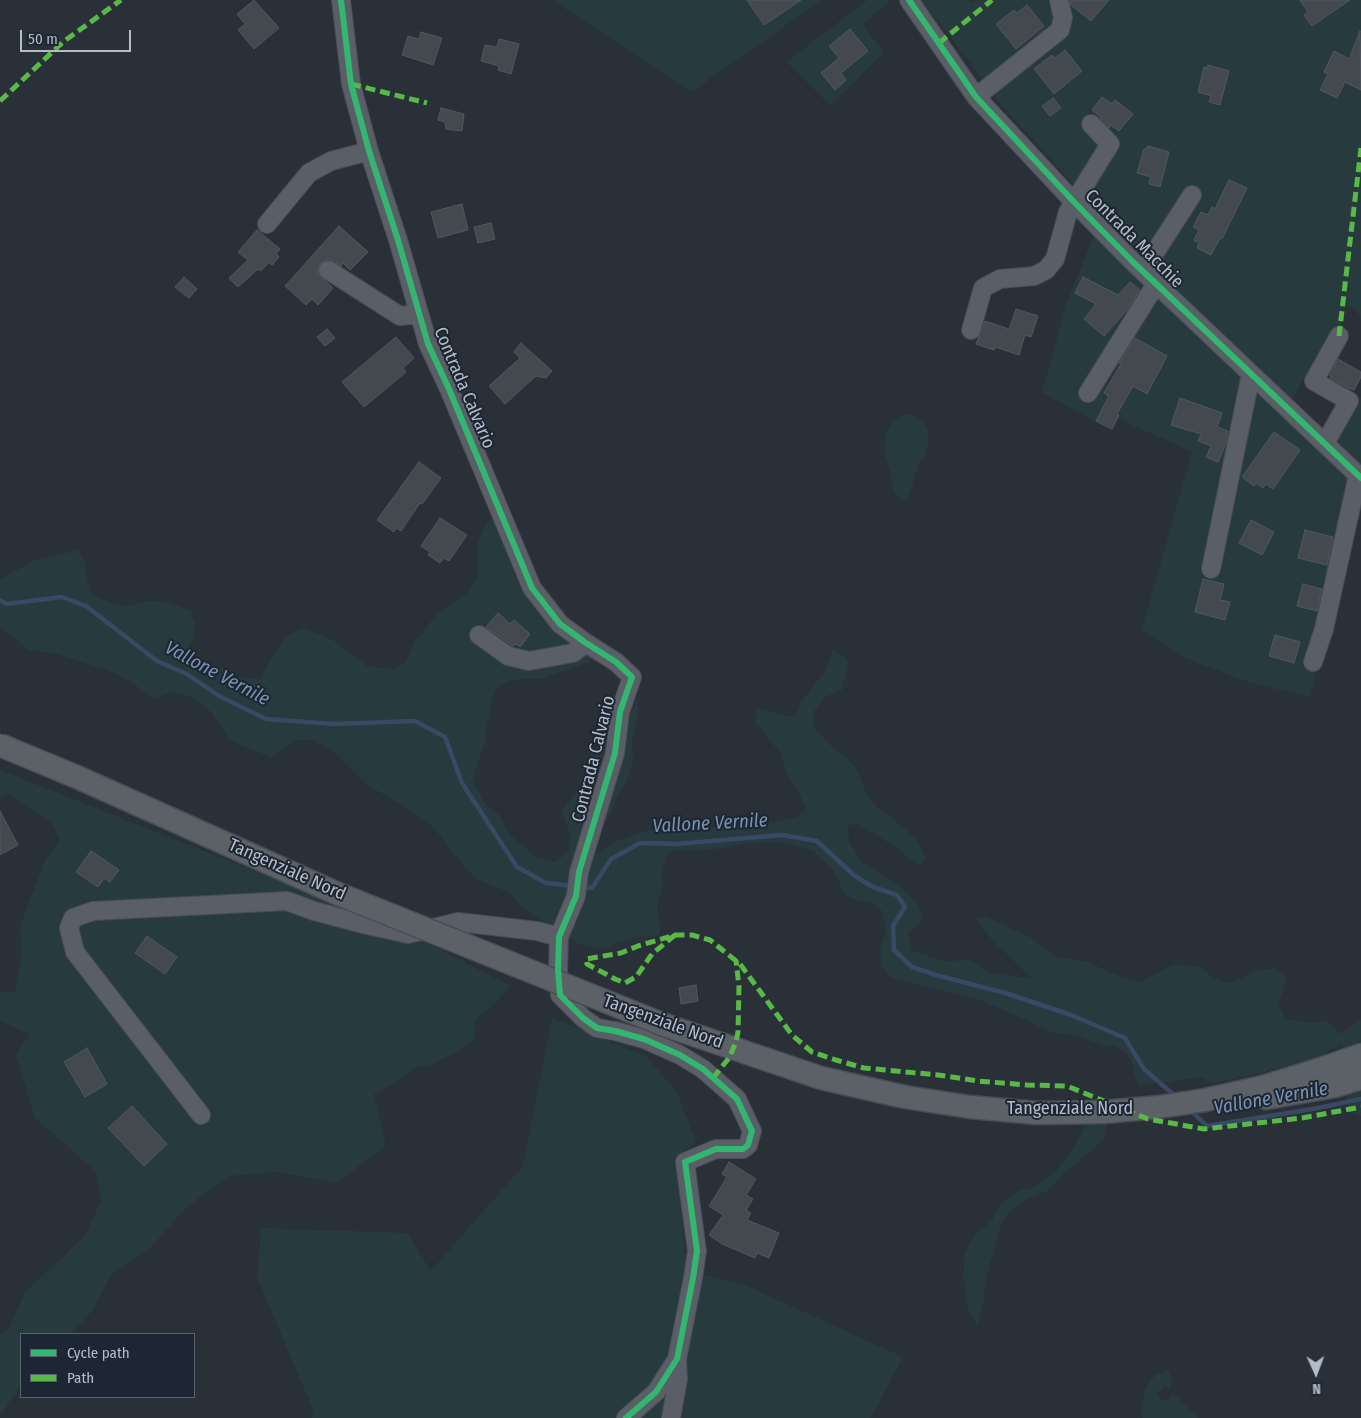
<!DOCTYPE html>
<style>
body{margin:0}
#map{position:relative;width:1361px;height:1418px;overflow:hidden;background:#2a3038;font-family:"Fira Sans Condensed",sans-serif}
canvas{display:block}
.legend{position:absolute;left:20px;top:1333px;width:175px;height:65px;box-sizing:border-box;background:#1d2633;border:1px solid #59626f;margin:0;padding:6px 9px;list-style:none;font-size:15px;color:#b4bcc9}
.legend li{display:flex;align-items:center;gap:10px;height:25px}
.legend b{width:25px;border:1px solid #59626f}
.north{position:absolute;left:1291px;top:1348px;width:50px;height:50px;-webkit-text-stroke:4px #1d2633;paint-order:stroke;rotate:178deg;font-size:14px;font-weight:700;line-height:20px;text-align:center;color:#b4bcc9}
.north::after{content:'';display:block;margin:auto;width:18px;height:22px;background:#b4bcc9;clip-path:polygon(50% 0,100% 100%,50% 72%,0 100%)}
.scale{position:absolute;left:20px;top:30px;width:111px;height:22px;box-sizing:border-box;border:2px solid #b4bcc9;border-top:0;padding-left:6px;font-size:15px;line-height:18px;white-space:nowrap;color:#b4bcc9;-webkit-text-stroke:4px #1d2633;paint-order:stroke}
</style>
<div id="map">
<canvas width="1361" height="1418"></canvas>
<ul class="legend">
<li><b style="height:6px;background:#33b770"></b>Cycle path</li>
<li><b style="height:6px;background:#58b947"></b>Path</li>
</ul>
<div class="north">N</div>
<div class="scale">50 m</div>
</div>
<script>
const context = document.querySelector('canvas').getContext('2d');
context.lineJoin = 'round';
function fillPath(path, color) { context.fillStyle = color; context.fill(path, 'evenodd'); }
const poly = rows => new Path2D(rows.map(r => 'M' + r).join(''));
function trace(path, color, width, dash) { context.strokeStyle = color; context.lineWidth = width; context.lineCap = dash ? 'butt' : 'round'; context.setLineDash(dash || []); context.stroke(path); }
function drawText(font, color, halo, rows, align = 'center') {
  context.font = font + ' "Fira Sans Condensed",sans-serif'; context.lineWidth = 4; context.setLineDash([]); context.textBaseline = 'middle'; context.strokeStyle = halo; context.fillStyle = color; for (const [text, x, y, turn = 0] of rows) {
    context.save(); context.translate(x, y); context.rotate((+turn || 0) * Math.PI / 180); context.textAlign = isNaN(turn) ? turn : align; if (halo) context.strokeText(text, 0, 0); context.fillText(text, 0, 0); context.restore();
  }
}
fillPath(poly([
 [552,0,822,0,691,92],
 [867,0,891,0,863,24,884,53,830,105,787,62],
 [920,0,967,0,972,3,976,0,1361,0,1361,321,1360,316,1353,308,1345,307,1342,326,1336,326,1291,401,1199,313,1072,183,998,101,954,41],
 [1094,236,1196,335,1361,488,1310,697,1251,683,1182,657,1142,629,1192,452,1119,419,1112,431,1042,392,1067,302],
 [1361,397,1361,470,1332,442],
 [910,414,922,419,927,428,929,442,925,456,919,462,912,486,907,499,901,500,893,491,890,470,885,457,884,446,886,434,891,423,901,415],
 [492,518,501,531,514,568,515,574,532,601,594,653,590,662,544,678,510,680,497,687,492,702,485,734,486,741,477,765,473,780,484,803,499,815,510,835,536,857,555,862,569,852,570,833,561,811,589,776,591,758,598,745,606,740,627,720,637,699,638,713,632,741,633,761,627,782,617,797,611,815,602,826,591,857,614,842,649,830,680,832,724,826,760,825,797,817,806,809,798,791,786,773,781,754,755,722,756,708,779,714,795,717,800,703,825,671,833,649,847,658,848,666,842,690,825,697,814,711,813,726,830,745,845,756,856,767,865,791,877,807,903,827,918,842,926,859,920,866,898,849,857,823,848,826,849,841,863,863,902,888,918,904,923,919,908,933,912,951,945,961,971,960,989,972,1010,976,1031,978,1010,957,994,943,976,917,987,917,1032,938,1055,957,1088,962,1116,975,1140,982,1173,964,1199,967,1214,978,1229,983,1256,971,1275,968,1287,978,1278,1005,1287,1019,1314,1023,1326,1020,1341,1034,1361,1019,1361,1116,1348,1112,1342,1043,1317,1058,1248,1076,1212,1083,1201,1077,1139,1086,1134,1073,1132,1062,1125,1052,1114,1046,1104,1045,1077,1036,1047,1031,1031,1022,982,1001,955,993,929,988,890,977,881,965,880,948,886,932,882,911,872,902,857,901,845,895,833,870,813,851,781,842,745,844,709,850,674,851,666,856,662,872,663,883,657,907,661,926,659,935,635,938,613,944,604,949,584,945,577,943,541,920,517,902,508,892,478,880,466,869,434,828,403,806,368,785,339,756,314,740,298,740,271,757,230,741,211,712,192,697,174,692,153,699,133,683,110,671,53,653,28,650,0,626,0,579,33,561,78,550,85,563,87,578,91,593,106,601,123,606,136,604,148,601,161,601,178,606,190,611,195,623,193,636,186,657,217,666,236,677,260,679,273,655,286,637,301,628,323,635,336,642,367,666,393,669,406,663,414,641,424,632,433,618,453,602,470,591,477,576,478,541,486,525],
 [0,770,290,885,440,949,510,986,497,1001,475,1020,475,1039,455,1053,436,1063,412,1069,395,1084,374,1094,386,1146,336,1183,278,1172,229,1176,187,1207,149,1249,111,1275,92,1311,71,1334,21,1334,21,1385,0,1416,0,1334,9,1328,25,1293,86,1234,101,1200,96,1172,35,1118,16,1056,29,1034,0,1021,0,992,15,992,21,956,20,926,45,860,60,840,51,821,29,808,9,794,0,797],
 [552,1018,646,1056,677,1092,696,1142,677,1156,686,1271,743,1284,903,1357,871,1418,312,1418,314,1412,257,1277,261,1228,407,1233,431,1271,523,1166],
 [1090,1120,1108,1121,1104,1138,1099,1144,1064,1174,1048,1191,1024,1200,1012,1210,1002,1221,985,1282,984,1300,978,1327,969,1313,963,1275,965,1253,974,1236,992,1220,1002,1202,1021,1190,1029,1189,1045,1180,1056,1171,1069,1154],
 [1169,1369,1173,1383,1169,1389,1165,1386,1157,1394,1164,1402,1173,1393,1198,1418,1143,1418,1141,1412,1145,1390,1155,1375]
]), '#273a3e');
trace(poly([
 [0,600,6,604,62,597,86,606,157,661,187,674,219,696,266,719,334,724,415,721,445,737,462,783,517,867,546,883,573,886],
 [581,887,592,888,611,859,640,843,676,844,782,835,817,841,855,876,873,887,897,895,905,907,893,926,894,950,912,967,936,975,1005,993,1071,1015,1125,1038,1144,1069,1175,1096],
 [1190,1110,1207,1126,1313,1109,1361,1099]
]), '#384963', 4.5);
const building = poly([
 [254,0,279,28,254,49,238,30,245,24,237,14,254,0],
 [747,0,801,0,764,25,747,0],
 [1070,0,1109,0,1091,21,1071,5,1070,0],
 [1300,0,1350,0,1312,26,1304,15,1308,12,1300,0],
 [1027,5,1044,26,1016,49,996,24,1014,10,1017,13,1027,5],
 [850,29,868,51,841,73,846,80,835,90,821,73,839,58,829,46,850,29],
 [1360,31,1361,90,1345,82,1337,98,1320,90,1328,74,1324,72,1334,51,1349,59,1360,31],
 [421,32,442,38,433,65,402,55,408,36,419,39,421,32],
 [499,39,519,44,511,74,498,70,499,66,481,61,485,45,497,47,499,39],
 [1065,50,1082,71,1054,94,1034,69,1052,55,1055,58,1065,50],
 [1208,65,1229,71,1220,105,1209,102,1211,96,1198,92,1204,67,1207,68,1208,65],
 [1102,97,1112,104,1115,100,1133,114,1119,131,1111,125,1109,128,1100,118,1101,117,1092,110,1102,97],
 [1053,98,1061,108,1050,116,1042,106,1053,98],
 [441,108,464,114,462,131,446,129,445,122,438,120,441,108],
 [1148,146,1169,152,1160,187,1149,184,1151,177,1137,173,1144,149,1147,149,1148,146],
 [1229,180,1247,188,1222,239,1220,238,1211,255,1197,248,1199,243,1194,240,1199,230,1193,227,1201,212,1208,215,1212,207,1215,209,1229,180],
 [462,204,468,230,438,238,431,212,462,204],
 [491,223,495,239,478,243,474,227,491,223],
 [339,226,368,252,350,270,343,263,341,266,329,259,323,261,319,265,317,270,318,274,333,288,318,305,312,299,306,305,285,286,339,226],
 [257,230,280,249,276,254,279,257,272,265,269,262,261,271,258,269,238,287,229,278,248,260,238,252,257,230],
 [184,277,197,289,189,298,175,287,184,277],
 [1083,277,1118,295,1130,282,1140,290,1128,309,1104,336,1084,319,1096,304,1075,293,1083,277],
 [1016,309,1038,316,1031,337,1025,335,1019,355,995,347,994,350,976,344,985,321,1009,329,1016,309],
 [327,329,335,338,325,346,317,337,327,329],
 [396,337,414,358,403,368,406,372,364,407,342,382,396,337],
 [1135,338,1167,356,1147,394,1133,386,1117,414,1119,415,1112,429,1096,421,1109,396,1104,393,1121,364,1119,363,1135,338],
 [521,343,552,371,546,378,536,376,505,404,489,386,520,358,514,352,521,343],
 [1338,359,1361,372,1361,377,1354,390,1350,388,1350,389,1330,378,1331,376,1329,375,1338,359],
 [1180,398,1222,413,1217,427,1228,431,1226,443,1218,462,1206,457,1211,446,1198,441,1201,434,1171,425,1180,398],
 [1274,432,1300,450,1273,489,1266,484,1263,488,1256,483,1254,486,1242,477,1274,432],
 [419,462,441,478,422,504,420,503,401,531,396,528,394,532,377,520,419,462],
 [440,518,467,535,449,561,444,558,440,563,428,555,430,552,421,546,440,518],
 [1251,520,1274,532,1262,555,1239,543,1251,520],
 [1305,530,1333,537,1327,565,1298,558,1305,530],
 [1203,579,1224,584,1220,600,1230,602,1225,620,1195,612,1203,579],
 [1303,584,1322,589,1317,611,1297,606,1303,584],
 [498,613,510,624,514,620,530,634,520,647,516,644,513,646,486,627,498,613],
 [1275,635,1300,642,1294,663,1269,656,1275,635],
 [0,811,18,845,0,855,0,811],
 [91,851,119,870,110,882,104,878,98,887,76,872,91,851],
 [147,936,177,957,165,974,135,953,147,936],
 [696,985,698,1001,681,1004,679,988,696,985],
 [87,1048,107,1084,85,1097,64,1062,87,1048],
 [132,1106,167,1144,144,1166,108,1128,132,1106],
 [729,1162,756,1179,746,1195,753,1199,746,1210,751,1213,747,1220,779,1233,769,1258,757,1253,755,1258,722,1244,709,1235,723,1215,709,1206,727,1177,722,1174,729,1162]
]);
fillPath(building, '#444950');
trace(building, '#52575f', 1);
const minor = poly([
 [341,0,351,84,369,151,398,240,428,344,449,389,532,588,560,624,586,643,616,662,632,677,620,712,615,753,579,872,576,896,559,937,558,969,560,995,583,1018,597,1028,615,1031,644,1039,680,1055,703,1069,737,1099,752,1131,748,1145,743,1149,716,1149,685,1162,697,1251,693,1278,677,1359,656,1392,626,1418],
 [909,0,976,97,1074,202,1132,261,1361,478],
 [976,97,1060,30,1063,18,1059,0],
 [267,224,309,173,331,161,369,151],
 [328,270,400,316,419,314],
 [1143,271,1192,195],
 [971,330,983,288,1000,279,1034,276,1046,270,1055,259,1068,212,1110,144,1091,124],
 [1088,393,1156,284],
 [1325,443,1349,401,1314,381,1339,336],
 [1211,569,1251,374],
 [479,635,508,656,529,661,573,653,586,643],
 [1313,662,1324,629,1358,475],
 [201,1115,75,952,69,928,73,918,93,911,287,901,314,911,367,925,408,934,458,922,537,931,559,937],
 [671,1418,678,1379,677,1359]
]);
const major = poly([
 [1266,1098,1335,1086,1361,1078],
 [1205,1100,1263,1087,1324,1068,1361,1055]
]);
trace(minor, '#484c53', 20);
trace(major, '#484c55', 25);
trace(minor, '#5a5e66', 18);
trace(major, '#5c6168', 22);
const majorBridge = poly([
 [0,745,77,777,336,893,662,1024,821,1078,905,1097,970,1107,1037,1113,1103,1112,1159,1107,1205,1100]
]);
trace(majorBridge, '#484c55', 25, []);
trace(majorBridge, '#5c6168', 22);
trace(poly([
 [939,43,992,0],
 [351,84,427,103],
 [0,101,63,42,121,0],
 [1339,336,1361,148],
 [675,935,652,954,636,977,625,983,615,979,587,964,586,959,621,953,638,946,675,935,692,935,710,940,740,964,792,1035,812,1052,836,1060,864,1068,938,1075,978,1081,1027,1085,1067,1086,1148,1119,1204,1129,1302,1118,1361,1107],
 [713,1078,729,1058,736,1042,738,1032,739,987,736,960]
]), '#58b947', 5, [10, 5]);
trace(poly([
 [341,0,351,84,369,151,398,240,428,344,449,389,532,588,560,624,586,643,616,662,632,677,620,712,615,753,579,872,576,896,559,937,558,969,560,995,583,1018,597,1028,615,1031,644,1039,680,1055,703,1069,737,1099,752,1131,748,1145,743,1149,716,1149,685,1162,697,1251,693,1278,677,1359,656,1392,626,1418],
 [909,0,976,97,1074,202,1132,261,1361,478]
]), '#33b770', 6);
drawText('18px', '#b4bcc9', '#1d2633', [
 ["Contrada Macchie",1134,239,45],
 ["Contrada Calvario",464,388,67],
 ["Contrada Calvario",594,759,-76],
 ["Tangenziale Nord",287,870,24],
 ["Tangenziale Nord",663,1022,20],
 ["Tangenziale Nord",1070,1109]
]);
drawText('italic 19px', '#7c92b1', '#1d2633', [
 ["Vallone Vernile",217,674,28],
 ["Vallone Vernile",710,824,-3],
 ["Vallone Vernile",1271,1099,-10]
]);
</script>
